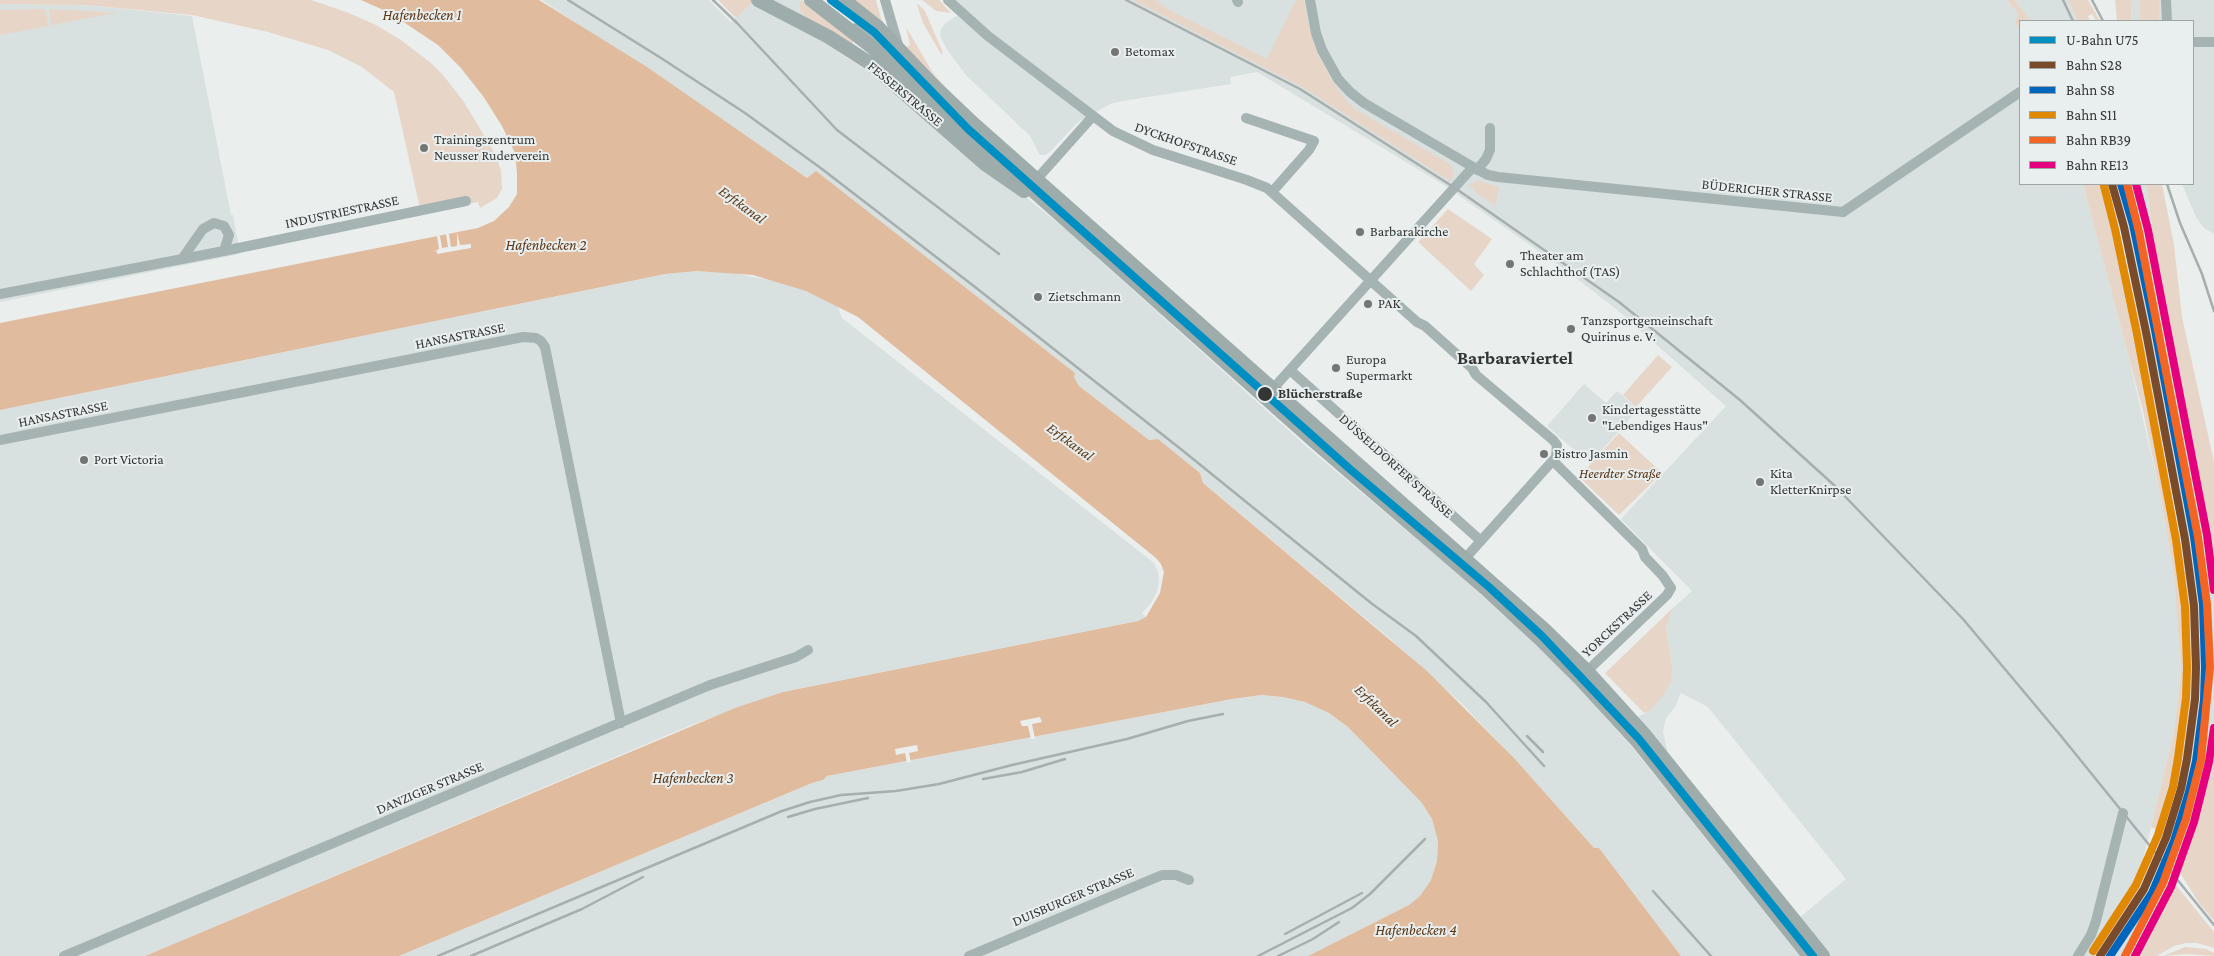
<!DOCTYPE html>
<meta charset="utf-8">
<style>
body{margin:0}
#map{position:relative;width:2214px;height:956px;overflow:hidden;background:#eaeeed;font-family:"Crimson Pro",serif}
canvas{display:block}
.legend{position:absolute;left:2019px;top:20px;width:175px;height:165px;box-sizing:border-box;background:#e9efee;border:1px solid #a0a5a4;margin:0;padding:6px 9px;list-style:none;font-size:15px;color:#333635}
.legend li{display:flex;align-items:center;gap:10px;height:25px}
.legend b{width:25px;border:1px solid #a0a5a4}
</style>
<div id="map">
<canvas width="2214" height="956"></canvas>
<ul class="legend">
<li><b style="height:6px;background:#008fc2"></b>U-Bahn U75</li>
<li><b style="height:6px;background:#7a4b2a"></b>Bahn S28</li>
<li><b style="height:6px;background:#0065bd"></b>Bahn S8</li>
<li><b style="height:6px;background:#e08905"></b>Bahn S11</li>
<li><b style="height:6px;background:#f26522"></b>Bahn RB39</li>
<li><b style="height:6px;background:#e5007d"></b>Bahn RE13</li>
</ul>
</div>
<script>
const context = document.querySelector('canvas').getContext('2d');
context.lineJoin = 'round';
function fillPath(path, color) { context.fillStyle = color; context.fill(path, 'evenodd'); }
const poly = rows => new Path2D(rows.map(r => 'M' + r).join(''));
function trace(path, color, width, dash) { context.strokeStyle = color; context.lineWidth = width; context.lineCap = dash ? 'butt' : 'round'; context.setLineDash(dash || []); context.stroke(path); }
function drawText(font, color, halo, rows, align = 'center') {
  context.font = font + ' "Crimson Pro",serif'; context.lineWidth = 4; context.setLineDash([]); context.textBaseline = 'middle'; context.strokeStyle = halo; context.fillStyle = color; for (const [text, x, y, turn = 0] of rows) {
    context.save(); context.translate(x, y); context.rotate((+turn || 0) * Math.PI / 180); context.textAlign = isNaN(turn) ? turn : align; if (halo) context.strokeText(text, 0, 0); context.fillText(text, 0, 0); context.restore();
  }
}
fillPath(poly([
 [542,0,709,0,731,22,755,0,802,0,799,3,800,10,809,22,841,54,877,77,1095,253,1094,255,1307,447,1451,568,1533,642,1577,686,1632,747,1800,956,1681,956,1599,848,1594,848,1514,758,1461,703,1388,637,1203,483,1200,473,1158,439,1149,440,1079,386,1074,377,1075,373,816,172,807,178],
 [954,0,2007,0,2018,14,2015,22,2020,31,2020,184,2083,184,2127,350,2159,488,2174,576,2178,627,2181,671,2174,732,2145,852,2123,901,2091,956,1831,956,1799,918,1846,879,1708,707,1681,693,1675,707,1666,718,1663,731,1668,755,1637,717,1650,711,1672,666,1666,628,1673,608,1692,591,1621,519,1726,406,1616,309,1563,268,1444,185,1257,72,1230,77,1231,84,1122,101,1110,104,1078,122,1050,152,1045,155,1040,155,1030,136,966,75,948,51,940,36,941,29,947,22,965,11],
 [2015,0,2068,0,2078,21,2031,21],
 [2132,0,2140,0,2139,21,2131,21],
 [2159,0,2214,0,2214,234,2204,228,2196,217,2182,184,2193,184,2193,21,2159,21],
 [0,4,85,5,192,16,231,215,233,215,240,254,0,302],
 [2108,184,2146,184,2158,271,2214,583,2214,734,2210,762,2203,796,2185,858,2170,896,2138,956,2095,956,2126,913,2140,886,2154,858,2169,815,2178,784,2192,687,2193,632,2186,572,2171,482,2122,238],
 [697,271,726,272,775,281,807,291,837,305,842,318,1154,563,1158,572,1159,580,1157,592,1151,603,1142,613,1146,617,1138,621,783,692,691,725,145,956,0,956,0,410,665,274],
 [1584,384,1606,403,1617,391,1638,409,1590,464,1547,426],
 [1261,695,1283,697,1305,702,1329,713,1348,727,1422,803,1432,819,1438,841,1437,861,1431,880,1420,896,1409,905,1308,956,399,956,812,783,823,780,827,776,1232,699]
]), '#d8e1df');
fillPath(poly([
 [0,0,311,0,349,13,376,25,401,40,431,63,443,75,464,102,494,152,501,170,502,189,497,198,480,208,478,202,421,213,394,92,362,67,328,50,268,32,192,15,85,5,0,4],
 [718,0,755,0,736,18],
 [802,0,854,40,852,45,809,22,800,10,799,3],
 [853,0,876,0,882,22],
 [922,0,939,0,951,13,936,11],
 [1133,0,1156,0,1168,9,1267,59,1296,0,1304,0,1310,32,1317,52,1333,82,1346,100,1355,109,1448,163,1452,166,1454,176,1450,181,1302,87],
 [2007,0,2015,0,2031,21,2020,21,2020,31,2015,22,2018,14],
 [2068,0,2088,0,2100,21,2096,21,2092,14,2088,16,2090,21,2078,21],
 [2115,0,2132,0,2131,21,2117,21],
 [2140,0,2159,0,2159,21,2139,21],
 [918,4,925,11,943,53,941,54,923,23,917,5],
 [45,9,49,26,0,35,0,10],
 [49,9,87,11,116,13,51,25],
 [906,27,933,73,967,111,910,52,907,47,910,45],
 [1478,181,1499,187,1495,205,1476,193,1473,187,1468,185],
 [2083,184,2108,184,2111,195,2142,333,2186,572,2193,632,2192,687,2186,742,2178,784,2164,833,2151,827,2174,732,2181,671,2174,576,2159,488,2143,411],
 [2146,184,2162,184,2174,245,2182,317,2214,462,2214,583,2158,271],
 [1448,209,1492,239,1474,264,1484,275,1471,291,1418,242],
 [1658,355,1672,367,1636,407,1623,395],
 [1619,433,1662,473,1619,515,1579,477],
 [1673,608,1666,628,1672,666,1671,681,1665,693,1650,711,1644,713,1605,673],
 [2214,734,2214,921,2199,903,2180,873,2203,796],
 [2143,857,2154,858,2140,886,2126,913,2101,948,2095,956,2091,956,2123,901],
 [2175,884,2214,932,2214,948,2197,943,2186,943,2174,946,2157,956,2138,956],
 [2185,947,2206,949,2214,953,2214,956,2187,954,2163,956]
]), '#e7d6c8');
fillPath(poly([
 [361,0,539,0,647,67,807,178,816,171,1075,373,1074,377,1079,386,1149,440,1158,439,1200,473,1203,483,1427,671,1514,758,1594,848,1599,848,1681,956,1308,956,1409,905,1420,896,1431,880,1437,861,1438,841,1432,819,1422,803,1348,727,1329,713,1305,702,1283,697,1261,695,1232,699,827,776,823,780,812,783,399,956,145,956,735,708,783,692,1138,621,1146,617,1160,593,1164,572,1161,564,1156,558,858,317,806,291,753,275,697,271,665,274,0,410,0,323,478,228,494,221,509,207,517,194,517,173,515,153,502,126,483,96,460,67,438,45,390,13]
]), '#e0bb9e');
fillPath(poly([
 [457,232,460,245,471,244,471,248,437,254,437,251,433,252,439,249,437,236,440,236,442,248,448,247,446,234,449,234,451,247,457,246],
 [1040,717,1042,722,1032,724,1035,739,1031,739,1028,726,1022,726,1020,721],
 [917,745,918,751,909,753,911,762,907,763,905,753,896,755,895,749]
]), '#eaeeed');
trace(poly([
 [885,0,903,62,911,79],
 [948,0,988,36,1113,131,1153,150,1247,180,1267,188,1417,322,1425,326,1472,368,1476,375,1553,440,1557,445,1556,457,1461,563],
 [1237,0,1238,2],
 [1310,0,1316,33,1322,50,1338,79,1350,92,1364,103,1473,167,1488,175,1498,177,1843,212,2020,92],
 [2166,0,2167,21],
 [856,28,878,41,895,47],
 [2193,42,2214,42],
 [1246,118,1314,141,1309,150,1272,192],
 [1477,170,1486,159,1490,150,1490,128],
 [1036,180,1093,116],
 [182,259,203,229,214,223,224,226,229,235,224,251],
 [0,294,224,251,466,201],
 [1290,370,1481,541],
 [1269,393,1473,167],
 [0,440,523,337,536,338,541,341,545,347,621,723],
 [1553,461,1642,549,1645,557,1663,576,1671,588,1667,595,1584,674],
 [64,956,710,685,796,657,808,650],
 [969,956,1162,875,1176,875,1189,880],
 [2078,956,2091,935,2096,921,2123,813]
]), '#a5b4b2', 10);
trace(poly([
 [758,0,829,37,871,64,985,164,1024,191],
 [811,0,873,48,1315,442,1487,590,1539,638,1580,679,1637,741,1809,956],
 [844,0,878,27,934,86,974,124,1546,631,1587,671,1644,734,1823,956]
]), '#9eadab', 14);
trace(poly([
 [568,0,661,58,745,113,822,169,975,287,1182,450,1371,603,1416,636,1486,702,1544,766],
 [713,0,737,23,837,130,999,254],
 [1126,0,1300,89,1455,188,1619,302,1740,400,1835,486,1963,619,2061,736,2214,925],
 [2063,0,2073,21],
 [2092,0,2103,21],
 [2167,184,2180,223,2202,274,2214,311],
 [1527,736,1543,752],
 [983,779,1022,772,1065,759],
 [788,817,815,809,868,798],
 [1653,891,1711,956],
 [1285,934,1362,893],
 [438,956,782,811,810,802,841,795,896,791,939,784,1012,765,1127,739,1188,721,1223,714],
 [471,956,582,909,643,877],
 [1258,956,1352,908,1370,894,1425,839],
 [1278,956,1313,939,1339,922]
]), '#a6afae', 2.5);
trace(poly([
 [2100,956,2144,889,2166,838,2181,789,2187,759,2195,699,2196,667,2194,606,2185,539,2146,332,2124,227,2112,184]
]), '#7a4b2a', 8);
trace(poly([
 [2110,956,2152,893,2174,841,2189,792,2196,761,2204,700,2205,667,2203,605,2194,537,2155,330,2133,225,2121,184]
]), '#0065bd', 8);
trace(poly([
 [2093,951,2136,885,2158,835,2173,787,2178,758,2186,698,2187,667,2185,607,2176,540,2137,334,2115,229,2104,186]
]), '#e08905', 8);
trace(poly([
 [2125,956,2163,883,2186,819,2201,760,2210,667,2207,604,2198,537,2139,232,2127,184]
]), '#f26522', 8);
trace(poly([
 [2136,184,2148,230,2207,535,2214,590],
 [2135,956,2171,887,2194,822,2209,762,2214,728]
]), '#e5007d', 8);
trace(poly([
 [831,0,874,32,968,129,1351,470,1489,587,1542,636,1639,739,1813,956]
]), '#008fc2', 8);
for (const [x, y, r, color] of [
 [1115,52,5,"#737675"],
 [424,148,5,"#737675"],
 [1360,232,5,"#737675"],
 [1510,264,5,"#737675"],
 [1038,297,5,"#737675"],
 [1368,304,5,"#737675"],
 [1571,329,5,"#737675"],
 [1336,368,5,"#737675"],
 [1265,394,8,"#333635"],
 [1592,418,5,"#737675"],
 [1544,454,5,"#737675"],
 [84,460,5,"#737675"],
 [1760,482,5,"#737675"]
]) { const dot = new Path2D(); dot.arc(x, y, r, 0, 2 * Math.PI); context.fillStyle = color; context.fill(dot); trace(dot, '#e9efee', 2); }
drawText('14px', '#333635', '#e9efee', [
 ["Betomax",1125,52],
 ["Trainingszentrum",434,140],
 ["Neusser Ruderverein",434,156],
 ["Barbarakirche",1370,232],
 ["Theater am",1520,256],
 ["Schlachthof (TAS)",1520,272],
 ["Zietschmann",1048,297],
 ["PAK",1378,304],
 ["Tanzsportgemeinschaft",1581,321],
 ["Quirinus e. V.",1581,337],
 ["Europa",1346,360],
 ["Supermarkt",1346,376],
 ["Kindertagesstätte",1602,410],
 ["\"Lebendiges Haus\"",1602,426],
 ["Bistro Jasmin",1554,454],
 ["Port Victoria",94,460],
 ["Kita",1770,474],
 ["KletterKnirpse",1770,490]
], 'left');
drawText('14px', '#333635', '#e9efee', [
 ["FESSERSTRASSE",905,94,40],
 ["DYCKHOFSTRASSE",1186,144,19],
 ["BÜDERICHER STRASSE",1767,191,6],
 ["INDUSTRIESTRASSE",342,212,-12],
 ["HANSASTRASSE",460,336,-11],
 ["HANSASTRASSE",63,414,-11],
 ["DÜSSELDORFER STRASSE",1396,466,42],
 ["YORCKSTRASSE",1617,624,-43],
 ["DANZIGER STRASSE",430,788,-23],
 ["DUISBURGER STRASSE",1073,897,-23]
]);
drawText('bold 14px', '#333635', '#e9efee', [
 ["Blücherstraße",1278,394]
], 'left');
drawText('italic 14px', '#593415', '#e9efee', [
 ["Heerdter Straße",1620,474]
]);
drawText('italic 15px', '#5a3617', '#e9efee', [
 ["Hafenbecken 1",422,15],
 ["Erftkanal",742,205,36],
 ["Hafenbecken 2",546,245],
 ["Erftkanal",1070,442,36],
 ["Erftkanal",1376,706,44],
 ["Hafenbecken 3",693,778],
 ["Hafenbecken 4",1416,930]
]);
drawText('bold 19px', '#333635', '#e9efee', [
 ["Barbaraviertel",1515,358]
]);
</script>
